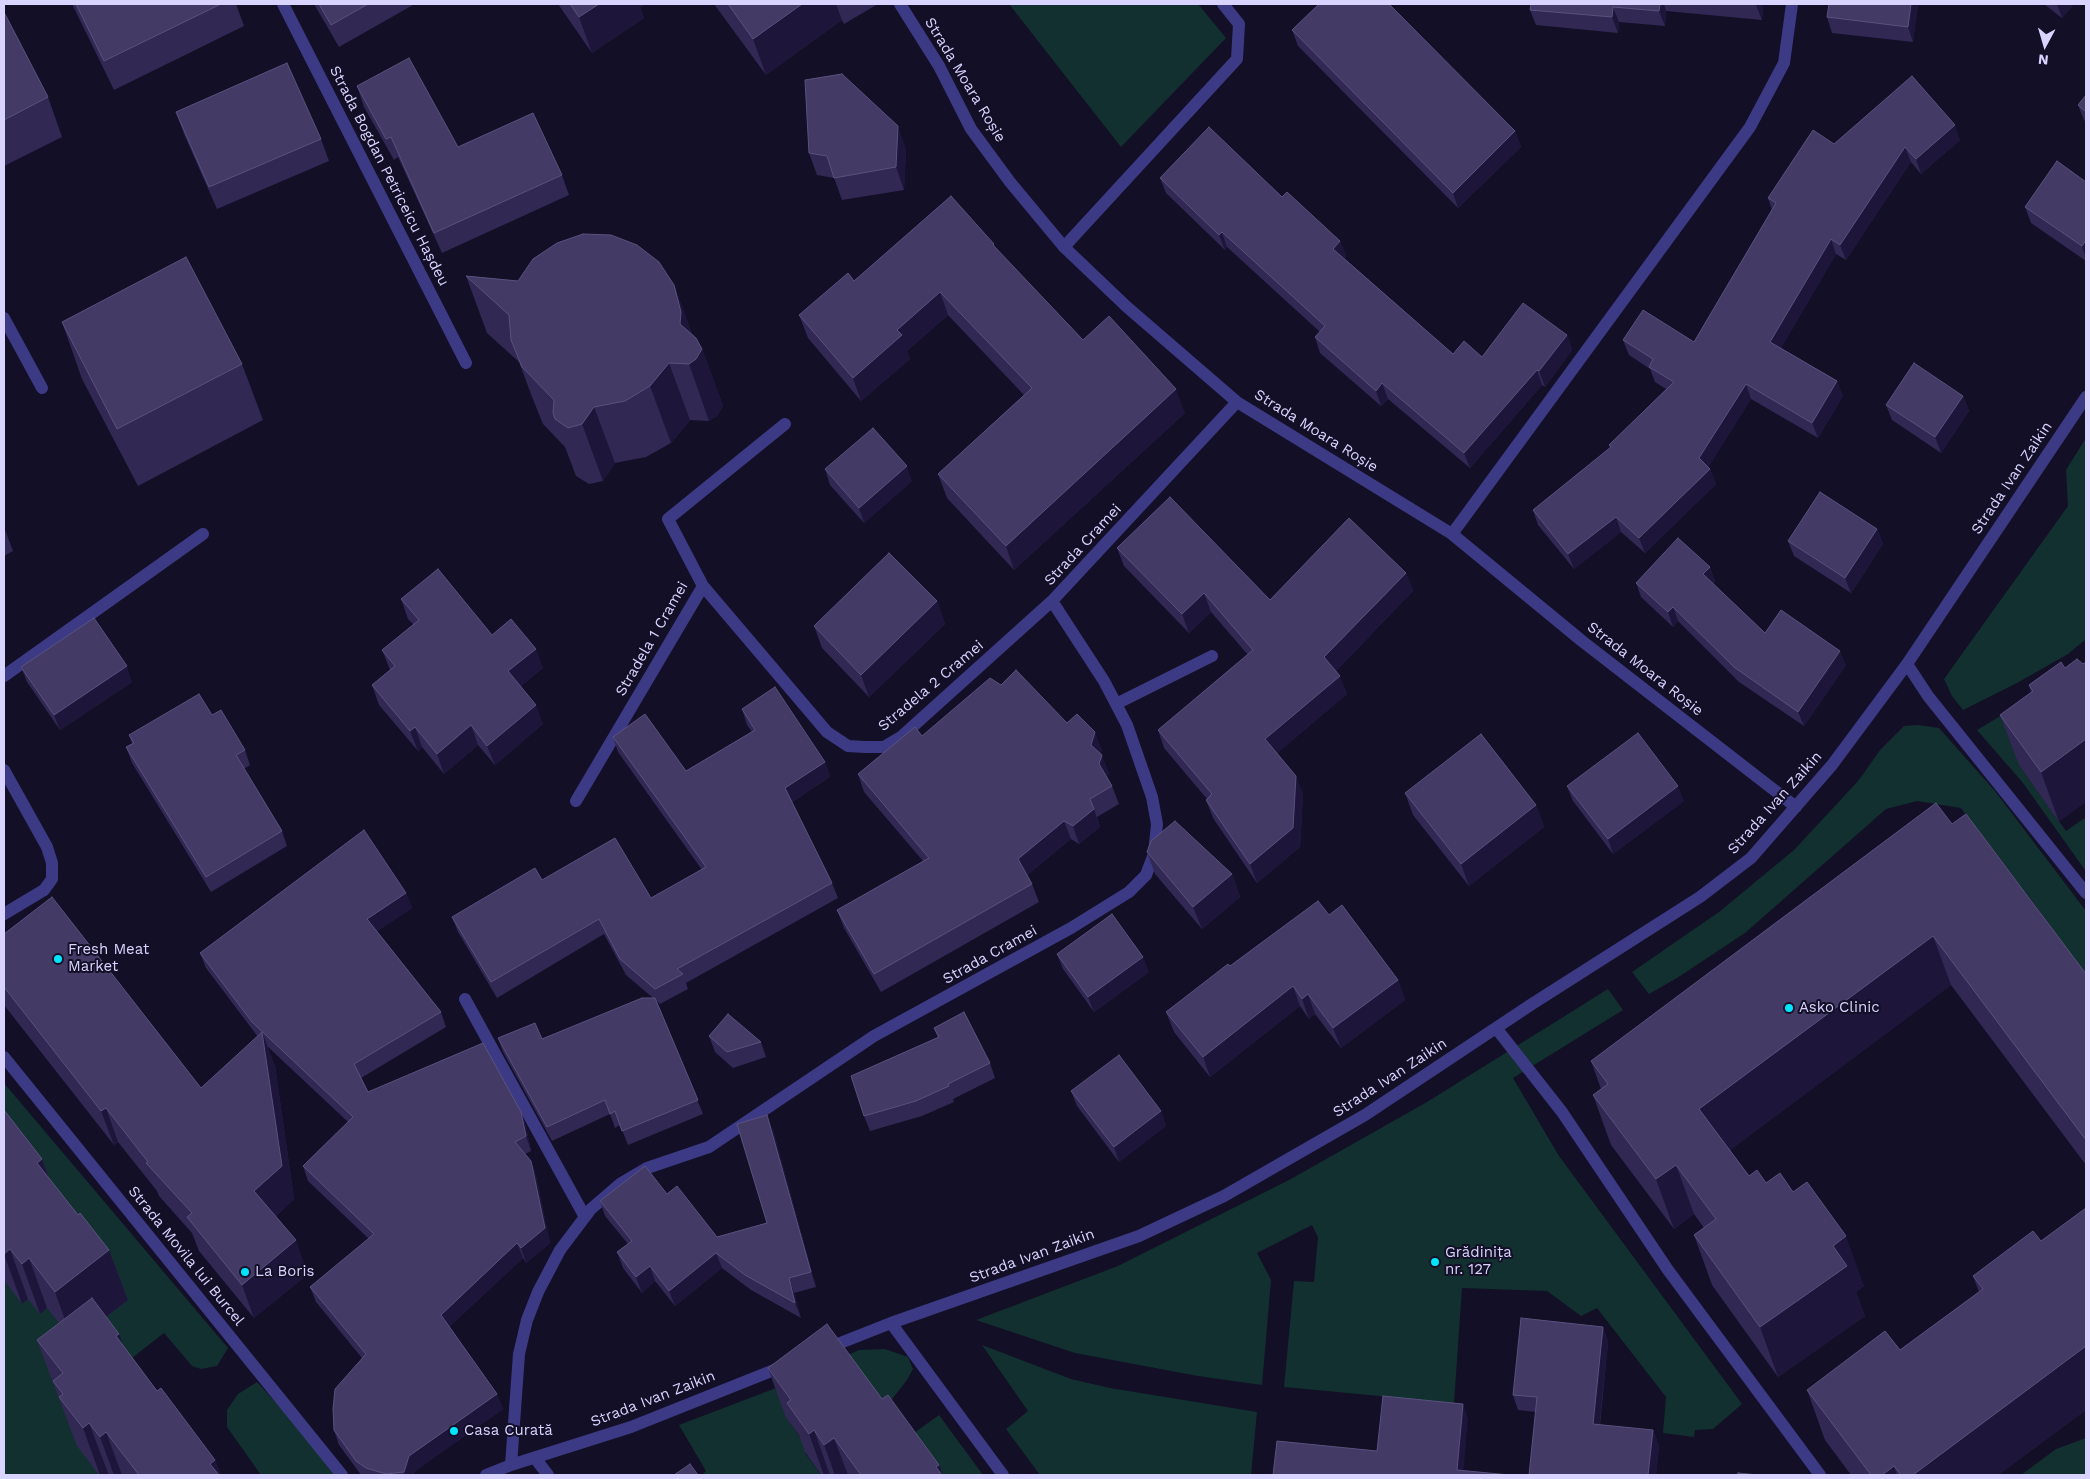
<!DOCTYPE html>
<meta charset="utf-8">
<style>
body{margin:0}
#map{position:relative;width:2090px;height:1479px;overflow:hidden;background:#130f26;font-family:"Work Sans",sans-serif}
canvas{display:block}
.frame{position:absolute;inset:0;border:5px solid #d9d4ff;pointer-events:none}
.north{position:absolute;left:2020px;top:20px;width:50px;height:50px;-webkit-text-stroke:4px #130f26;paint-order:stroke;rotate:186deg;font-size:14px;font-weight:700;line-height:20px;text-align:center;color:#d9d4ff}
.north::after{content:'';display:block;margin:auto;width:18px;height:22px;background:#d9d4ff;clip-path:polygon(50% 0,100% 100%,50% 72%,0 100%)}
</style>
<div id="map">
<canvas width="2090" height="1479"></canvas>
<div class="frame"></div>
<div class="north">N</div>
</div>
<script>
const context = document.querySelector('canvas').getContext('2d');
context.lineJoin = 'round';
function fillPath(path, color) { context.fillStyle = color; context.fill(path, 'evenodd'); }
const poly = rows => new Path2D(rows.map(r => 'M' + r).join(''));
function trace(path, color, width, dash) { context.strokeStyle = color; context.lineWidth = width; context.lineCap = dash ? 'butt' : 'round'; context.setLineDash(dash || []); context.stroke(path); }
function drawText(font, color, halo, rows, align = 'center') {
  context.font = font + ' "Work Sans",sans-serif'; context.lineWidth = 4; context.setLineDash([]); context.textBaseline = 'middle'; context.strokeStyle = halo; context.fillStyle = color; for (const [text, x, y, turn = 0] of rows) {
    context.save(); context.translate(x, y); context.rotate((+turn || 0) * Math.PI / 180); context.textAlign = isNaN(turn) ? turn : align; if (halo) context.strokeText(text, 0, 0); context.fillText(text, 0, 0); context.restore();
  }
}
fillPath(poly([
 [1009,4,1198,4,1226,38,1121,147],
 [2086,438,2086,639,2068,654,2017,683,1963,710,1952,696,1944,679,2068,506,2066,470],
 [2077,670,2019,765,2066,831,2086,817,2085,870,2023,783,1977,730],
 [1918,725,1939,728,1995,791,2086,911,2086,976,2033,902,1961,808,1917,801,1886,809,1745,933,1677,978,1649,994,1632,972,1719,912,1794,850,1859,780,1880,750,1904,726],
 [1608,989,1623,1010,1513,1078,1559,1156,1742,1404,1713,1429,1695,1430,1694,1437,1663,1433,1666,1397,1597,1308,1581,1316,1547,1291,1462,1288,1454,1403,1284,1387,1294,1281,1314,1282,1318,1237,1312,1225,1257,1253,1271,1280,1262,1385,1198,1376,1075,1353,976,1320,1118,1266,1289,1180,1427,1102],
 [4,1083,228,1348,217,1366,201,1369,192,1366,164,1333,123,1365,56,1389,81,1422,81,1444,99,1475,4,1475],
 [982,1345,1071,1379,1110,1388,1257,1412,1251,1475,1040,1475,1006,1429,1028,1411],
 [885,1349,908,1357,913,1369,907,1380,889,1403,786,1417,809,1450,805,1453,821,1475,702,1475,706,1471,679,1425,776,1388,859,1350],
 [257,1382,294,1422,335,1475,261,1475,227,1427,227,1410,238,1394],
 [939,1415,983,1475,928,1475,892,1449],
 [2086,1438,2086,1475,2021,1475,2056,1449]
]), '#12302f');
trace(poly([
 [283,4,466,363],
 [900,4,939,66,971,129,1010,182,1064,247,1127,307,1237,402,1452,534,1582,641,1796,807],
 [1064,247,1237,59,1239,24,1223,4],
 [4,318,42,388],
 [1452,534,1750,127,1784,63,1792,4],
 [703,586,827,732,848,746,865,747,884,747,901,737,1052,601],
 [1907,664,1928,696,2086,893],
 [4,676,203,534],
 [1116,704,1212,656],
 [4,770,47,847,52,863,52,879,44,890,4,914],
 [576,801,703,586,668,519,785,424],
 [465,999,585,1217],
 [1496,1028,1562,1112,1668,1270,1820,1475],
 [4,1057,342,1475],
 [891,1323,1003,1475],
 [825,1349,891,1323,1139,1236,1224,1196,1365,1115,1532,1004,1700,897,1751,858,1832,765,1907,664,2086,397],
 [535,1458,548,1475],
 [511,1465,519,1354,527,1320,538,1292,560,1250,591,1209,620,1184,647,1168,709,1147,874,1036,1071,928,1129,892,1146,875,1154,854,1157,824,1152,797,1127,725,1104,681,1052,601,1237,402],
 [486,1475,511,1465,631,1427,784,1366]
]), '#3d3a85', 12);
fillPath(poly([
 [72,4,236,4,244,26,114,90],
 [314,4,412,4,413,5,339,47],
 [558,4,645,4,640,7,644,18,592,53],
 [714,4,878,4,844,24,842,20,766,75],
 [1531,4,1763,4,1762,20,1666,11,1665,26,1619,22,1618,33,1536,25,1530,10],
 [1829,4,1918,4,1913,42,1832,33,1827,17],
 [2044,4,2074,4,2062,18],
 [4,14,48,97,62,137,4,166],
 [1292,30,1515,131,1521,147,1458,208,1298,46],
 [357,86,458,147,562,175,569,195,442,253,398,157,394,160,364,107],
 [2086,95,2086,122,2084,120,2078,105],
 [176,112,321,139,329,161,217,209,184,134],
 [1960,140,1921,174,1911,162,1846,260,1836,254,1781,348,1837,381,1843,396,1818,438,1751,399,1708,467,1710,469,1716,484,1645,553,1621,532,1574,569,1538,525,1533,510,1610,448,1609,445,1666,389,1655,382,1650,369,1629,355,1623,340,1694,342,1772,210,1768,198,1834,144],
 [906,149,904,190,842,200,834,178,817,175,809,153],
 [1160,178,1282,197,1340,241,1346,256,1344,258,1453,354,1482,357,1567,335,1572,350,1545,387,1542,385,1470,468,1388,399,1381,406,1320,353,1315,337,1320,332,1227,247,1225,250,1166,193],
 [2086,182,2086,261,2031,223,2025,207],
 [994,244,995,248,1083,340,1185,413,1014,570,947,498,938,474,1024,395,948,315,907,351,910,359,861,401,808,338,799,315,854,281],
 [466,276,518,281,674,285,692,334,702,349,723,406,717,416,709,421,690,420,671,443,646,457,615,463,603,481,589,484,576,476,565,447,543,424,532,397,519,362,487,333],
 [62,322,242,364,263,420,138,486,82,379],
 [1963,396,1969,411,1941,453,1892,420,1886,405],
 [825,469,912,481,864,523,830,485],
 [4,527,13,551,4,556],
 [1877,529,1883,544,1851,593,1794,556,1788,541],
 [1117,548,1270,600,1406,573,1413,591,1336,671,1347,694,1277,753,1303,794,1300,847,1257,883,1213,818,1206,800,1207,799,1164,748,1158,730,1248,655,1211,612,1189,633,1124,566],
 [1710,567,1715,582,1713,584,1765,633,1846,665,1804,726,1739,682,1678,621,1673,627,1641,597,1636,583],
 [401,599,492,635,543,668,521,686,543,724,495,765,478,745,444,774,422,747,418,751,379,705,372,685,390,670,382,650,414,625,408,619],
 [937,601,945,624,869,697,822,648,814,626],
 [2061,662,2059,822,2019,765,2000,715,2031,693,2029,685],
 [21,667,132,682,60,730,27,682],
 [1001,685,1067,723,1102,750,1100,754,1109,773,1107,777,1112,786,1119,804,1097,817,1100,827,1079,844,1071,839,1027,875,1032,884,1039,902,881,992,844,928,837,910,923,861,864,792,858,774,922,736],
 [742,709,825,762,830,777,792,802,832,883,838,898,686,983,688,989,660,1004,656,1000,703,1114,628,1145,620,1125,615,1128,610,1114,552,1141,503,1052,498,1038,542,1039,653,998,626,975,604,934,497,998,458,932,452,917,542,880,651,898,702,870,618,752,613,737,686,771,752,732,747,725],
 [212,715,245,750,250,765,244,769,282,831,287,846,211,892,132,763,126,747,132,744,129,735],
 [1567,786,1684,801,1613,854,1573,801],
 [1405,793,1536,805,1544,827,1469,886,1413,815],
 [1952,824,2086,974,2086,1165,1951,985,1730,1150,1749,1176,1766,1183,1793,1192,1864,1286,1856,1292,1865,1316,1778,1377,1712,1285,1694,1235,1704,1228,1694,1214,1674,1229,1611,1145,1593,1095,1601,1089,1591,1061],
 [1147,852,1232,874,1240,897,1202,929,1155,874],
 [406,893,412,908,377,931,441,1012,446,1027,361,1078,368,1092,521,1112,526,1127,531,1151,525,1154,531,1161,536,1176,550,1243,526,1263,523,1258,449,1327,497,1394,503,1409,415,1471,413,1475,361,1475,339,1445,334,1430,362,1358,316,1302,310,1287,369,1239,308,1181,303,1166,348,1122,267,1046,275,1066,294,1199,276,1216,308,1274,254,1318,199,1251,192,1233,159,1196,157,1191,118,1142,114,1145,4,1005,4,934,201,1088,258,1037,206,968,200,953],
 [1329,915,1398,980,1405,1000,1341,1048,1315,1014,1309,1019,1300,1006,1210,1077,1174,1032,1166,1012,1230,966],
 [1057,954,1149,972,1094,1012,1063,969],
 [934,1028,990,1063,995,1078,953,1099,954,1102,922,1116,870,1131,864,1116,938,1038],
 [709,1036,761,1042,766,1057,733,1068,715,1052],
 [1071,1091,1161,1111,1166,1126,1119,1162,1077,1106],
 [4,1110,42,1159,49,1178,78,1215,109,1250,128,1300,106,1317,123,1345,157,1391,215,1460,221,1475,109,1475,108,1473,104,1475,99,1475,77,1446,37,1340,59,1323,47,1308,40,1314,28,1299,22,1304,4,1280],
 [773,1130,816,1287,794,1293,801,1318,751,1290,722,1268,675,1306,655,1281,642,1293,623,1268,617,1252,628,1244,605,1216,600,1201,667,1194,717,1237,767,1223],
 [2086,1208,2086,1410,1998,1475,1851,1475,1825,1440,1807,1390,1900,1350,1979,1292,1973,1276,2041,1241],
 [1603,1327,1608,1342,1600,1425,1653,1430,1659,1446,1656,1475,1529,1475,1536,1412,1518,1410,1513,1395],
 [768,1368,882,1399,943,1475,821,1475,805,1452,799,1435,786,1418]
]), '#312854');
fillPath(poly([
 [599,4,645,4,640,7,644,18,592,53,579,17],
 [802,4,836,4,842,20,766,75,753,39],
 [1660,4,1664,4,1666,11,1665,26,1659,11],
 [1756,4,1763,4,1762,20,1756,5],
 [1911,4,1918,4,1913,42,1908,27],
 [2057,4,2074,4,2062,18],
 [1613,7,1619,22,1618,33,1612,17],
 [1955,125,1960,140,1921,174,1916,159],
 [898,126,906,149,904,190,896,167],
 [1515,131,1521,147,1458,208,1453,193],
 [1905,147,1911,162,1846,260,1840,245],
 [1222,232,1227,247,1225,250,1219,235],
 [1831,239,1836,254,1776,357,1770,342],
 [2086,240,2086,259,2082,246],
 [1340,241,1346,256,1338,264,1333,249],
 [674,285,695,342,702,349,723,406,717,416,709,421,689,364,680,324],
 [940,292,948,315,907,351,910,359,861,401,853,378,897,330],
 [1567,335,1572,350,1545,387,1539,371],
 [669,363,690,420,671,443,650,386],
 [1537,370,1542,385,1470,468,1464,453],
 [1837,381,1843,396,1818,438,1812,423],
 [1382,383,1388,399,1381,406,1376,391],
 [1746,384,1751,399,1705,473,1699,458],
 [1176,389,1185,413,1014,570,1006,546],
 [1963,396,1969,411,1941,453,1935,437],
 [594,407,615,463,603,481,582,424],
 [907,466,912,481,864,523,859,508],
 [1710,469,1716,484,1645,553,1639,538],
 [1616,517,1621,532,1574,569,1568,554],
 [1877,529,1883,544,1851,593,1845,578],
 [1710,567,1715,582,1708,588,1703,574],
 [1406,573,1413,591,1331,676,1324,657],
 [1204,593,1211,612,1189,633,1182,614],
 [937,601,945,624,869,697,861,675],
 [1673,607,1678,621,1673,627,1668,612],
 [536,649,543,668,515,691,508,671],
 [1840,651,1846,665,1804,726,1798,712],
 [127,666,132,682,60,730,54,715],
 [1340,676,1347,694,1272,758,1265,739],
 [536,705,543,724,495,765,487,746],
 [471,725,478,745,444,774,437,754],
 [415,727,422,747,418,751,410,731],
 [1095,732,1102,750,1098,763,1091,745],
 [2086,739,2086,802,2059,822,2041,772],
 [1102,755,1109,773,1106,782,1099,764],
 [825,762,830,777,790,803,785,788],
 [1296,776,1303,794,1300,847,1257,883,1250,864],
 [1678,786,1684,801,1613,854,1608,839],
 [1536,805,1544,827,1469,886,1461,864],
 [1094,809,1100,827,1079,844,1073,826],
 [1064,821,1071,839,1024,877,1018,859],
 [1232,874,1240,897,1202,929,1193,907],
 [406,893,412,908,372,934,367,919],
 [1933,936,1951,985,1718,1159,1699,1109],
 [1143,957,1149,972,1094,1012,1088,997],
 [1398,980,1405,1000,1341,1048,1333,1028],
 [1293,986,1300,1006,1210,1077,1203,1057],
 [1308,994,1315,1014,1309,1019,1302,999],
 [262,1032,275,1066,294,1199,267,1224,254,1191],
 [106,1108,118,1142,114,1145,101,1111],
 [1161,1111,1166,1126,1119,1162,1114,1147],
 [521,1112,526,1127,531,1151,526,1136],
 [767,1115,773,1130,816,1287,811,1272],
 [42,1159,60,1209,37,1163],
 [531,1161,536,1176,550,1243,526,1263,521,1248],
 [1676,1165,1694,1214,1674,1229,1656,1179],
 [1846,1236,1864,1286,1856,1292,1865,1316,1778,1377,1760,1327,1833,1246],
 [296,1240,308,1274,254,1318,242,1285],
 [517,1243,523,1258,446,1330,441,1315],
 [10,1249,28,1299,22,1304,4,1254],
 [109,1250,128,1300,73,1342,55,1292],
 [716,1253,722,1268,675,1306,669,1291],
 [29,1258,47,1308,40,1314,22,1264],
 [650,1266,655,1281,642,1293,636,1277],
 [789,1278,794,1293,801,1318,795,1303],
 [1603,1327,1608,1342,1598,1439,1593,1424],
 [119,1334,137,1384,116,1336],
 [2086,1346,2086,1410,1998,1475,1913,1475],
 [497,1394,503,1409,415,1471,413,1475,405,1475,404,1472,409,1456],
 [1463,1404,1468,1419,1463,1475,1457,1470],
 [89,1423,108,1473,104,1475,100,1475,83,1428],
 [814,1430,830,1475,824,1475,809,1434],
 [1653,1430,1659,1446,1656,1475,1648,1475],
 [106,1432,122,1475,114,1475,100,1437],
 [834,1438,848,1475,835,1475,824,1445],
 [215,1460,221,1475,214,1475,210,1464],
 [939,1465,943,1475,939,1475,936,1467],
 [1894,1466,1897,1475,1882,1475]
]), '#1d163a');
const building = poly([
 [76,4,221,4,104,61,76,4],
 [319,4,368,4,331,25,319,4],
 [570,4,599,4,579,17,570,4],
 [728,4,802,4,753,39,728,4],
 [1319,4,1389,4,1515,131,1453,193,1292,30,1319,4],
 [1531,4,1660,4,1659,11,1613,7,1612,17,1530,10,1531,4],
 [1829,4,1911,4,1908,27,1827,17,1829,4],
 [4,14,5,14,48,97,4,120,4,14],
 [409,58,458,147,533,113,562,175,434,233,391,137,386,139,357,86,409,58],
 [287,63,321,139,209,187,176,112,287,63],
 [842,74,898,126,896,167,834,178,827,156,809,153,805,80,842,74],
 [1912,76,1955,125,1916,159,1905,147,1840,245,1831,239,1770,342,1837,381,1812,423,1746,384,1699,458,1710,469,1639,538,1616,517,1568,554,1533,510,1611,447,1609,445,1674,382,1649,367,1653,359,1623,340,1643,310,1694,342,1776,203,1768,198,1813,130,1834,144,1912,76],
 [2086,95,2086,112,2078,105,2086,95],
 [1209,127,1282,197,1287,192,1340,241,1333,249,1453,354,1464,341,1482,357,1523,303,1567,335,1539,371,1537,370,1464,453,1382,383,1376,391,1315,337,1325,326,1222,232,1219,235,1160,178,1209,127],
 [2057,161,2086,182,2086,240,2082,246,2025,207,2057,161],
 [951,196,994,244,993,245,1083,340,1109,316,1176,389,1006,546,938,474,1032,388,940,292,897,330,902,335,853,378,799,315,848,273,854,281,951,196],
 [583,234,611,235,637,245,659,262,674,285,681,312,680,324,696,338,702,349,696,359,689,364,669,363,650,386,625,401,594,407,582,424,568,428,555,419,553,413,554,400,522,367,511,340,509,315,466,276,518,281,533,259,557,243,583,234],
 [186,257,242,364,117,429,62,322,186,257],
 [1914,363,1963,396,1935,437,1886,405,1914,363],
 [873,428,907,466,859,508,825,469,873,428],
 [1820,492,1877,529,1845,578,1788,541,1820,492],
 [1170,497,1270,600,1349,518,1406,573,1324,657,1340,676,1265,739,1296,776,1293,828,1250,864,1206,800,1212,794,1158,730,1253,650,1204,593,1182,614,1117,548,1170,497],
 [1678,538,1710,567,1703,574,1765,633,1781,610,1840,651,1798,712,1734,667,1673,607,1668,612,1636,583,1678,538],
 [889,553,937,601,861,675,814,626,889,553],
 [438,569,492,635,511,619,536,649,508,671,536,705,487,746,471,725,437,754,415,727,410,731,372,685,395,666,382,650,419,620,401,599,438,569],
 [94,618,127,666,54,715,21,667,94,618],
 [2077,659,2083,664,2086,662,2086,739,2041,772,2000,715,2033,691,2029,685,2061,662,2065,668,2077,659],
 [1016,670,1067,723,1077,714,1095,732,1091,745,1102,755,1099,764,1112,786,1090,799,1094,809,1073,826,1064,821,1018,859,1032,884,874,974,837,910,929,858,858,774,915,727,922,736,990,678,1001,685,1016,670],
 [775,687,825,762,785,788,832,883,677,969,683,974,655,989,620,959,599,919,491,982,452,917,535,868,542,880,615,838,651,898,706,867,613,737,645,714,686,771,755,730,742,709,775,687],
 [199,694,212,715,221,710,245,750,236,755,282,831,206,877,126,747,134,743,129,735,199,694],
 [1638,733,1678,786,1608,839,1567,786,1638,733],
 [1481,734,1536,805,1461,864,1405,793,1481,734],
 [1936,803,1952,824,1966,814,2086,974,2086,1140,1933,936,1699,1109,1749,1176,1757,1170,1766,1183,1780,1173,1793,1192,1807,1182,1846,1236,1833,1246,1847,1266,1760,1327,1694,1235,1716,1219,1676,1165,1656,1179,1593,1095,1608,1084,1591,1061,1936,803],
 [1175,821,1232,874,1193,907,1147,852,1151,841,1175,821],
 [364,830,406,893,367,919,441,1012,354,1064,368,1092,483,1043,521,1112,526,1136,515,1142,531,1161,545,1228,521,1248,517,1243,441,1315,497,1394,409,1456,404,1472,386,1474,366,1468,356,1461,334,1430,333,1409,335,1389,366,1354,310,1287,374,1234,303,1166,353,1117,252,1022,200,953,364,830],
 [52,897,201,1088,262,1032,282,1166,254,1191,296,1240,242,1285,187,1217,192,1213,146,1163,148,1162,106,1108,101,1111,4,987,4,934,52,897],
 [1318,901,1329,915,1342,905,1398,980,1333,1028,1308,994,1302,999,1293,986,1203,1057,1166,1012,1228,964,1230,966,1318,901],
 [1112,914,1143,957,1088,997,1057,954,1112,914],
 [642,998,655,998,698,1100,622,1131,615,1111,610,1114,605,1100,547,1127,498,1038,535,1023,542,1039,642,998],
 [964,1012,990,1063,948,1084,949,1086,916,1101,864,1116,851,1076,939,1037,934,1028,964,1012],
 [728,1014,761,1042,727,1052,709,1036,728,1014],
 [1119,1055,1161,1111,1114,1147,1071,1091,1119,1055],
 [4,1110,42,1159,37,1163,78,1215,80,1213,109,1250,55,1292,29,1258,22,1264,10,1249,4,1254,4,1110],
 [767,1115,811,1272,789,1278,795,1303,745,1275,716,1253,669,1291,650,1266,636,1277,617,1252,632,1241,600,1201,645,1166,667,1194,677,1186,717,1237,767,1223,737,1124,767,1115],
 [2086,1208,2086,1346,1913,1475,1901,1475,1894,1466,1882,1475,1871,1475,1807,1390,1885,1331,1900,1350,1983,1289,1973,1276,2033,1231,2041,1241,2086,1208],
 [92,1298,119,1334,116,1336,157,1391,161,1388,215,1460,210,1464,219,1475,139,1475,106,1432,100,1437,89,1423,83,1428,59,1397,63,1394,53,1381,63,1373,37,1340,92,1298],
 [1521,1318,1603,1327,1593,1424,1653,1430,1648,1475,1529,1475,1537,1397,1513,1395,1521,1318],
 [827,1324,882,1399,888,1395,939,1465,936,1467,942,1475,861,1475,834,1438,824,1445,814,1430,809,1434,787,1403,791,1400,768,1368,827,1324],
 [1383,1396,1463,1404,1457,1470,1510,1475,1273,1475,1277,1441,1377,1451,1383,1396],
 [690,1464,698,1475,674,1475,690,1464],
 [1738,1473,1758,1475,1738,1475,1738,1473]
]);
fillPath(building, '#433a66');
trace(building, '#5a527e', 1);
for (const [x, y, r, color] of [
 [58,959,5,"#00e5ff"],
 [1789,1008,5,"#00e5ff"],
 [1435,1262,5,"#00e5ff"],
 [245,1272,5,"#00e5ff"],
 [454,1431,5,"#00e5ff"]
]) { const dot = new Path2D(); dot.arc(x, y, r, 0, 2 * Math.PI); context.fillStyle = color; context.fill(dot); trace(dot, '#130f26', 2); }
drawText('15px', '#d9d4ff', '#130f26', [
 ["Strada Moara Roșie",965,80,59],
 ["Strada Bogdan Petriceicu Hașdeu",389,176,63],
 ["Strada Moara Roșie",1316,431,32],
 ["Strada Ivan Zaikin",2012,478,-56],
 ["Strada Cramei",1083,545,-47],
 ["Stradela 1 Cramei",652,639,-60],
 ["Strada Moara Roșie",1645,669,38],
 ["Stradela 2 Cramei",931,686,-40],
 ["Strada Ivan Zaikin",1775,803,-48],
 ["Strada Cramei",990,955,-29],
 ["Strada Ivan Zaikin",1390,1078,-33],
 ["Strada Movila lui Burcel",186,1256,51],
 ["Strada Ivan Zaikin",1032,1256,-20],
 ["Strada Ivan Zaikin",653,1399,-21]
]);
drawText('15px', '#d9d4ff', '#130f26', [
 ["Fresh Meat",68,950],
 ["Market",68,967],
 ["Asko Clinic",1799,1008],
 ["Grădinița",1445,1253],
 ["nr. 127",1445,1270],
 ["La Boris",255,1272],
 ["Casa Curată",464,1431]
], 'left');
</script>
